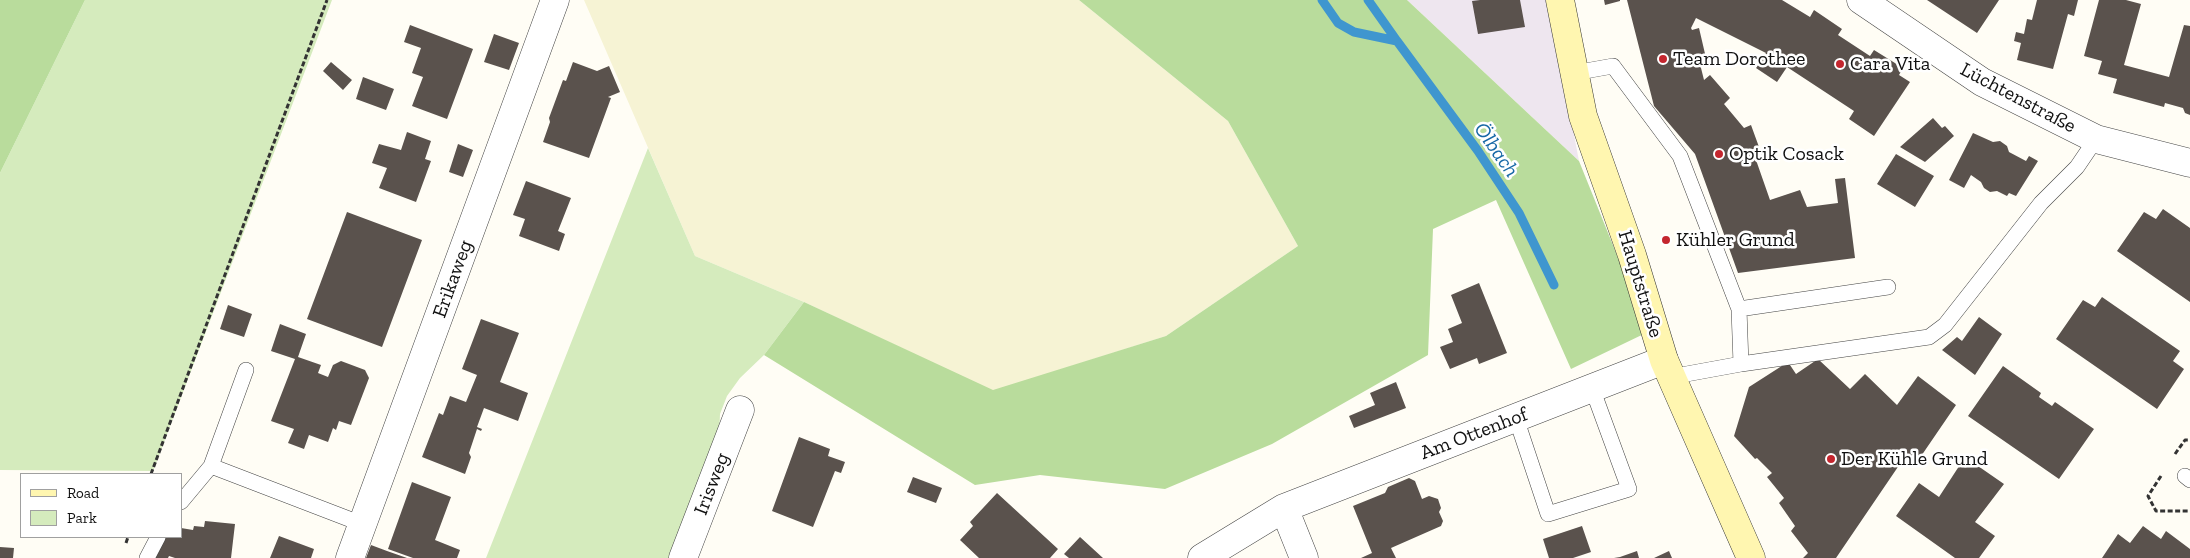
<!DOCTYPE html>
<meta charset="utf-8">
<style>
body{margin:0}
#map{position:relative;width:2190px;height:558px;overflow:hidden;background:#fffdf5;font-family:"Zilla Slab",serif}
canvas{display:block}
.legend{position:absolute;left:20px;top:473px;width:162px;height:65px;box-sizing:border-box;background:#fff;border:1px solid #a0a0a0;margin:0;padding:6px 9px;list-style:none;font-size:15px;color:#111}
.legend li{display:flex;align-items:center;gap:10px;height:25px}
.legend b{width:25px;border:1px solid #a0a0a0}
</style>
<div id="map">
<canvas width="2190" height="558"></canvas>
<ul class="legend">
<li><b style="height:6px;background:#fff6b0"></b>Road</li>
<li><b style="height:14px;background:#d5ebbd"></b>Park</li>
</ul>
</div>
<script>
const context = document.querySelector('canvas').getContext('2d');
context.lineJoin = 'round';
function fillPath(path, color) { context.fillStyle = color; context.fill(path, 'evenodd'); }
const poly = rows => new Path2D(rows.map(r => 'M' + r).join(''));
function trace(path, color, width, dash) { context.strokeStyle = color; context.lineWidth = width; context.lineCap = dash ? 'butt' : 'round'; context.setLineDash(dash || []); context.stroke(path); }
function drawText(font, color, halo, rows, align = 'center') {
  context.font = font + ' "Zilla Slab",serif'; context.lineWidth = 5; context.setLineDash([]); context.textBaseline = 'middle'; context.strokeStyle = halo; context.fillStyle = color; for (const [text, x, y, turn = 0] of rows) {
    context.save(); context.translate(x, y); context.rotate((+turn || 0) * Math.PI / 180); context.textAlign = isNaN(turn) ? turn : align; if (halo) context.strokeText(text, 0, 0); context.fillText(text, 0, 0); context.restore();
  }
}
fillPath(poly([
 [1407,0,1548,0,1579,161]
]), '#eee6ef');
fillPath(poly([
 [584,0,1079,0,1228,121,1298,246,1166,336,993,391,804,302,695,256]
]), '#f6f3d4');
fillPath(poly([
 [85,0,332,0,153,471,0,470,0,173],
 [648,148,695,256,804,302,764,355,740,378,727,396,720,414,719,437,674,558,486,558]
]), '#d5ebbd');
fillPath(poly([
 [0,0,85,0,0,173],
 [1079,0,1407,0,1579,161,1648,332,1571,369,1496,200,1433,229,1428,355,1272,444,1165,489,1040,475,975,485,764,355,804,302,993,390,1166,336,1298,246,1228,121]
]), '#b9dc9c');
trace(poly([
 [1322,0,1338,23,1354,32,1397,41,1478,151,1519,213,1554,285],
 [1368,0,1397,41]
]), '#3f96cf', 9);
fillPath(poly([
 [1480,0,1520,0,1525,27,1478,34,1472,1],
 [1604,0,1620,0,1620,1,1605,5],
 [1627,0,1782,0,1810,17,1814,10,1842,29,1838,35,1870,56,1874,50,1903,68,1899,75,1910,82,1874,136,1849,119,1854,111,1787,67,1777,82,1756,68,1766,53,1696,18,1691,28,1692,30,1699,28,1706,58,1699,60,1704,80,1710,75,1730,98,1724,104,1744,128,1751,125,1763,158,1756,160,1770,200,1800,190,1807,207,1838,203,1835,179,1845,178,1855,258,1738,273,1695,154,1654,106],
 [1927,0,1999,0,1977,33],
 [2037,0,2078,0,2074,16,2068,14,2053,69,2017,60,2021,43,2014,41,2016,32,2024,34,2027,19,2032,20],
 [2099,0,2126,0,2141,4,2124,65,2169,77,2184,25,2190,26,2190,115,2185,113,2183,108,2165,103,2164,107,2113,93,2117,79,2098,74,2102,61,2084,56],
 [410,25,473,49,447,119,412,106,423,77,412,73,421,48,404,42],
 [494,34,519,43,509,70,484,62],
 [331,62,352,80,343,90,323,71],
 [573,62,597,71,609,66,620,92,608,97,611,98,589,158,543,142,550,122,549,118,563,80,566,81],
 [363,77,394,89,386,110,356,99],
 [1933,118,1942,128,1945,126,1954,136,1925,162,1900,147],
 [407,132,431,141,425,159,431,161,416,202,379,188,387,168,372,163,379,144,401,150],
 [1973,133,1993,142,2000,141,2007,146,2009,152,2026,161,2029,156,2038,161,2016,196,2009,193,2007,196,1997,191,1990,192,1984,188,1981,182,1971,175,1964,188,1949,180],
 [458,144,473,150,463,177,449,172],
 [1896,154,1934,176,1915,207,1877,184],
 [526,181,571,198,558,231,565,234,559,251,519,236,525,219,513,215],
 [2163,209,2190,228,2190,302,2117,251,2144,212,2156,219],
 [347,212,422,240,382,347,307,319],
 [1479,283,1507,353,1479,364,1477,358,1450,369,1440,347,1453,342,1448,329,1462,323,1451,295],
 [2102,297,2180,351,2173,361,2184,369,2157,409,2056,339,2083,300,2095,307],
 [228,305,252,314,244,337,220,329],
 [1979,317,2002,334,1975,375,1942,350,1957,337,1962,341],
 [481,319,519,333,500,382,528,393,518,421,484,408,477,427,482,429,481,431,477,429,469,453,471,457,465,474,422,457,439,413,443,415,450,396,466,402,477,375,462,369],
 [280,324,306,334,298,357,321,365,318,373,328,377,333,365,341,361,365,370,369,378,351,425,339,421,336,430,333,428,328,442,309,435,304,449,288,443,294,429,271,421,295,359,271,351],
 [1818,359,1850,389,1865,374,1897,405,1918,376,1956,405,1915,465,1904,458,1836,558,1803,558,1808,553,1791,531,1795,526,1779,503,1784,498,1767,477,1772,473,1757,458,1755,459,1734,436,1749,387,1788,362,1796,374],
 [2003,366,2041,393,2039,397,2052,406,2055,402,2094,429,2059,479,1968,416],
 [1396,382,1406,408,1354,428,1349,416,1375,405,1370,393],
 [799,437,830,449,828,456,845,462,841,473,835,471,813,527,772,511],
 [1965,457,2004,484,1975,522,1995,536,1979,558,1955,558,1896,516,1919,483,1939,497],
 [913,477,942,488,936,503,907,492],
 [1409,478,1415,481,1422,499,1429,496,1438,499,1441,508,1439,512,1443,521,1441,526,1391,548,1396,558,1361,558,1372,553,1353,506,1385,493,1388,487],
 [412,482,451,497,435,540,460,550,457,558,413,558,388,549],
 [997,493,1058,549,1050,558,979,558,960,540,973,526,970,522],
 [205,521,235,524,231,558,175,558,169,556,168,558,155,558,163,537,181,537,181,528,193,530,194,526,204,527],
 [1582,526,1591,552,1573,558,1549,558,1543,539],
 [2143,526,2161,539,2166,531,2190,549,2190,558,2102,558,2118,534,2130,543],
 [279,536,314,549,311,558,270,558],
 [1080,537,1103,558,1069,558,1064,554],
 [371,545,387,551,407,558,366,558],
 [0,547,14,548,13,558,0,558],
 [1637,551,1639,558,1614,558,1620,557],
 [1669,551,1672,558,1654,558]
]), '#5a524d');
const lane = poly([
 [1574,73,1613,66,1680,156,1739,309,1888,287],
 [1739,309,1741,364],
 [246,370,211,466,362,524],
 [1670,377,1741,364,1929,337,1945,325,2041,203,2077,167,2096,139],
 [1516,418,1548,514,1629,489,1592,388],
 [2185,476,2190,480],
 [181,502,211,466],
 [147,558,158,537]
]);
const street = poly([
 [1861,0,1982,82,2096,139,2190,163],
 [1284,508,1304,558],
 [350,558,555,0],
 [683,558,740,410],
 [1202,558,1284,508,1664,360]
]);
const secondary = poly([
 [1560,0,1583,116,1632,255,1664,360,1751,558]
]);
trace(lane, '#444', 16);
trace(street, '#444', 29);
trace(secondary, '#333', 29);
trace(poly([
 [2175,454,2185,440,2190,440],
 [151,474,327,0],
 [2161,476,2148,496,2156,511,2190,511],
 [126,543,128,537]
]), '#333', 3, [5, 2.5]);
trace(lane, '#fff', 15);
trace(street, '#fff', 28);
trace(secondary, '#fff6b0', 28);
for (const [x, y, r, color] of [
 [1663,59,5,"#c4262e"],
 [1840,64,5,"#c4262e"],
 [1719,154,5,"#c4262e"],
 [1666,240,5,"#c4262e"],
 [1831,459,5,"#c4262e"]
]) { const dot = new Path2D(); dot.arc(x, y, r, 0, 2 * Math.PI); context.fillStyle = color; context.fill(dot); trace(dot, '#fff', 2); }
drawText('20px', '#111', '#fff', [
 ["Team Dorothee",1673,59],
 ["Cara Vita",1850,64],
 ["Optik Cosack",1729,154],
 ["Kühler Grund",1676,240],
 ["Der Kühle Grund",1841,459]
], 'left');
drawText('20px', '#111', '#fff', [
 ["Lüchtenstraße",2018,98,28],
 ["Erikaweg",453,279,-70],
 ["Hauptstraße",1640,284,73],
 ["Am Ottenhof",1474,434,-21],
 ["Irisweg",712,484,-69]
]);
drawText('italic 21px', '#1768a6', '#fff', [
 ["Ölbach",1496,150,55]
]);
</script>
